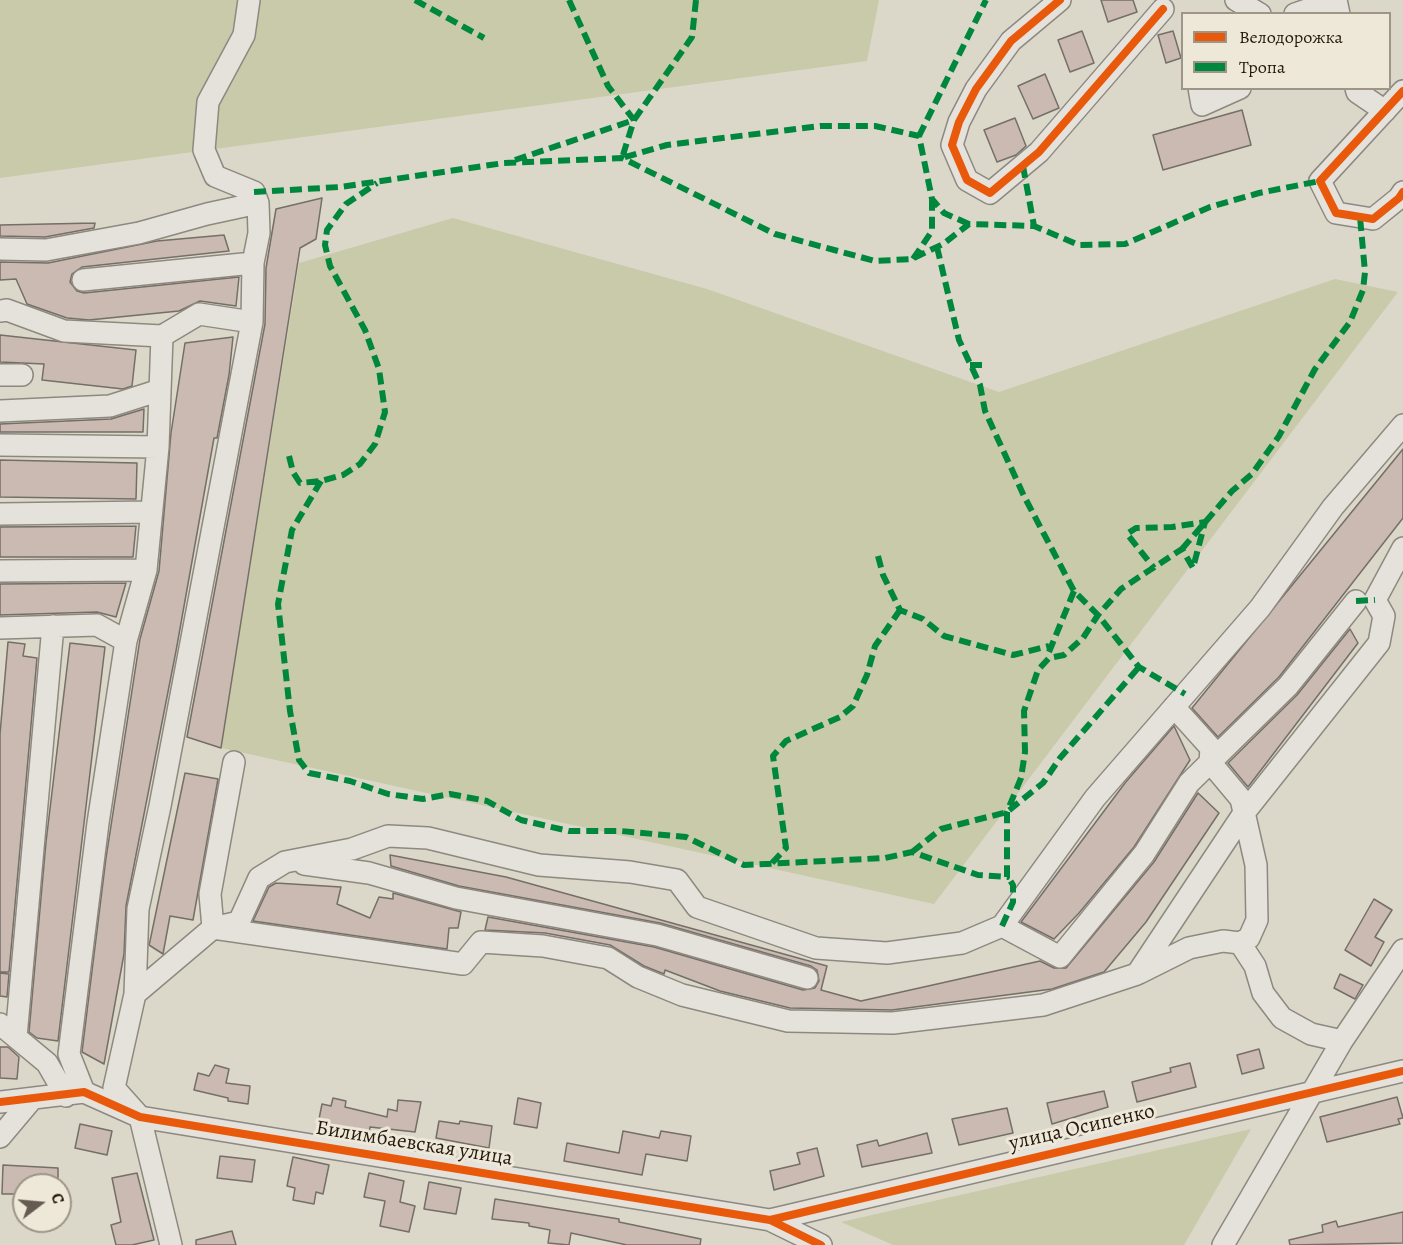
<!DOCTYPE html>
<meta charset="utf-8">
<style>
body{margin:0}
#map{position:relative;width:1403px;height:1245px;overflow:hidden;background:#dcd8c9;font-family:Alegreya,serif}
canvas{display:block}
.legend{position:absolute;left:1181px;top:12px;width:210px;height:78px;box-sizing:border-box;background:#ede8d7;border:2px solid #9d9587;margin:0;padding:8px 10px;list-style:none;font-size:18px;color:#25180f}
.legend li{display:flex;align-items:center;gap:12px;height:30px}
.legend b{width:30px;border:2px solid #9d9587}
.north{position:absolute;left:12px;top:1173px;width:60px;height:60px;box-sizing:border-box;background:#ede8d7;border:2px solid #9d9587;border-radius:50%;rotate:74deg;font-size:16px;font-weight:700;line-height:24px;text-align:center;color:#25180f}
.north::after{content:'';display:block;margin:auto;width:21px;height:27px;background:#655b50;clip-path:polygon(50% 0,100% 100%,50% 72%,0 100%)}
</style>
<div id="map">
<canvas width="1403" height="1245"></canvas>
<ul class="legend">
<li><b style="height:8px;background:#e8590c"></b>Велодорожка</li>
<li><b style="height:8px;background:#00873e"></b>Тропа</li>
</ul>
<div class="north">С</div>
</div>
<script>
const context = document.querySelector('canvas').getContext('2d');
context.lineJoin = 'round';
function fillPath(path, color) { context.fillStyle = color; context.fill(path, 'evenodd'); }
const poly = rows => new Path2D(rows.map(r => 'M' + r).join(''));
function trace(path, color, width, dash) { context.strokeStyle = color; context.lineWidth = width; context.lineCap = dash ? 'butt' : 'round'; context.setLineDash(dash || []); context.stroke(path); }
function drawText(font, color, halo, rows, align = 'center') {
  context.font = font + ' Alegreya,serif'; context.lineWidth = 6; context.setLineDash([]); context.textBaseline = 'middle'; context.strokeStyle = halo; context.fillStyle = color; for (const [text, x, y, turn = 0] of rows) {
    context.save(); context.translate(x, y); context.rotate((+turn || 0) * Math.PI / 180); context.textAlign = isNaN(turn) ? turn : align; if (halo) context.strokeText(text, 0, 0); context.fillText(text, 0, 0); context.restore();
  }
}
fillPath(poly([
 [0,0,879,0,867,61,0,178],
 [453,218,707,289,999,392,1335,279,1398,292,934,904,221,748,299,263],
 [1251,1129,1184,1245,893,1245,841,1222]
]), '#c8caaa');
const building = poly([
 [1101,0,1133,0,1137,12,1108,22,1101,0],
 [1082,31,1094,63,1070,72,1058,40,1082,31],
 [1173,31,1181,58,1166,63,1158,35,1173,31],
 [1045,74,1059,108,1033,119,1018,86,1045,74],
 [1242,110,1251,145,1163,170,1153,135,1242,110],
 [1015,118,1026,146,1016,155,997,162,984,130,1015,118],
 [322,198,316,239,300,248,221,748,187,737,265,324,266,268,276,209,322,198],
 [95,223,94,228,45,237,0,236,0,225,95,223],
 [224,235,229,251,82,267,72,274,70,282,77,291,84,293,239,277,236,306,200,301,179,311,89,320,67,318,27,304,16,279,0,280,0,262,48,263,157,241,224,235],
 [0,335,136,350,132,386,123,389,42,380,44,364,0,362,0,335],
 [233,337,229,375,217,438,214,438,176,651,126,906,124,954,104,1064,82,1052,106,858,140,639,159,571,171,433,185,343,233,337],
 [144,409,143,432,0,432,0,424,111,419,144,409],
 [1403,449,1403,518,1279,677,1218,737,1192,708,1403,449],
 [0,460,137,463,136,499,0,497,0,460],
 [136,526,133,557,0,557,0,527,136,526],
 [126,583,116,617,97,612,0,615,0,584,126,583],
 [1350,629,1358,643,1248,787,1228,763,1297,695,1350,629],
 [8,642,25,644,23,656,37,658,9,972,0,972,0,734,8,642],
 [70,643,105,647,58,1041,37,1038,29,1032,46,842,70,643],
 [1174,726,1190,760,1134,847,1079,913,1054,939,1021,922,1125,783,1174,726],
 [185,773,218,779,193,920,170,916,163,954,149,945,150,941,185,773],
 [1198,793,1219,813,1146,922,1104,972,1052,989,892,1010,790,1008,720,991,665,970,664,974,644,966,610,945,545,933,485,930,488,917,654,947,803,990,815,988,819,981,817,970,811,966,660,923,459,886,391,866,390,855,506,877,827,966,821,990,861,1001,1040,961,1054,968,1066,968,1154,862,1198,793],
 [276,883,341,887,337,904,370,918,379,897,393,899,393,893,461,912,458,928,449,928,447,949,253,921,269,887,276,883],
 [1374,899,1392,910,1375,937,1384,942,1371,966,1345,950,1374,899],
 [0,973,9,974,7,997,0,996,0,973],
 [1340,974,1363,985,1355,999,1334,988,1340,974],
 [0,1047,8,1047,19,1057,17,1079,0,1078,0,1047],
 [1259,1049,1264,1068,1242,1074,1237,1055,1259,1049],
 [1190,1063,1196,1087,1137,1102,1132,1082,1171,1072,1170,1068,1190,1063],
 [215,1065,229,1069,226,1083,250,1086,248,1104,228,1101,228,1098,194,1090,198,1073,209,1076,215,1065],
 [1104,1091,1108,1107,1052,1124,1047,1103,1104,1091],
 [1397,1097,1403,1118,1398,1119,1400,1124,1327,1142,1320,1117,1397,1097],
 [333,1098,346,1101,345,1107,387,1117,388,1109,397,1111,398,1100,421,1102,415,1132,370,1127,369,1133,318,1124,322,1104,331,1106,333,1098],
 [518,1098,541,1103,537,1128,514,1124,518,1098],
 [1007,1108,1013,1133,959,1145,952,1119,1007,1108],
 [439,1121,459,1124,460,1121,492,1126,489,1148,436,1138,439,1121],
 [80,1124,112,1131,107,1155,75,1148,80,1124],
 [623,1131,659,1138,661,1131,691,1136,687,1161,646,1154,642,1175,564,1161,567,1143,619,1153,623,1131],
 [927,1133,932,1153,862,1167,857,1145,877,1140,879,1146,927,1133],
 [817,1148,824,1176,774,1190,770,1171,800,1164,797,1153,817,1148],
 [220,1156,255,1160,252,1182,217,1178,220,1156],
 [293,1157,329,1165,323,1194,316,1192,314,1204,293,1200,295,1188,287,1186,293,1157],
 [3,1165,58,1168,58,1185,24,1185,24,1194,2,1194,3,1165],
 [137,1173,154,1240,132,1245,116,1245,111,1225,121,1222,112,1178,137,1173],
 [369,1173,404,1181,400,1202,415,1206,409,1232,380,1226,385,1201,364,1197,369,1173],
 [429,1182,461,1188,456,1214,424,1209,429,1182],
 [495,1199,619,1219,619,1222,701,1239,700,1245,627,1245,571,1233,569,1245,548,1243,550,1230,529,1226,529,1223,492,1219,495,1199],
 [1403,1212,1403,1243,1290,1245,1289,1240,1323,1232,1322,1225,1336,1221,1338,1227,1403,1212],
 [232,1231,236,1245,196,1245,196,1240,232,1231]
]);
fillPath(building, '#cabab1');
trace(building, '#746f67', 1.5);
const minor = poly([
 [1060,0,1011,41,976,89,959,122,952,145,967,180,990,193,1039,152,1163,9],
 [1236,0,1260,14],
 [1295,14,1336,0,1339,14],
 [1199,88,1202,105,1240,88],
 [1356,88,1357,92,1385,111],
 [1403,91,1320,181,1336,213,1373,219,1399,198,1403,192],
 [0,249,46,250,139,233,207,214,258,203],
 [83,280,253,263],
 [0,311,7,310,64,331,162,336],
 [0,375,22,375],
 [0,411,110,406,160,390],
 [0,445,158,447],
 [0,514,151,512],
 [0,571,146,570],
 [0,628,97,625,126,641],
 [234,762,210,894,213,928,463,964,481,942,543,946,608,958,638,977,682,995,788,1021,893,1023,1043,1005,1137,974,1244,813,1379,643,1384,616,1375,600,1403,548],
 [304,864,369,873,456,898,657,935,807,978],
 [1002,926,1060,957,1144,854,1189,783,1288,686,1356,601],
 [1240,943,1255,966,1263,993,1282,1018,1311,1034,1342,1041],
 [1139,973,1189,948,1223,941,1240,943,1249,938,1257,920,1256,865,1241,799,1210,762,1211,748,1174,707],
 [135,994,213,928,239,922,259,878,285,862,352,849,388,836,428,838,539,865,630,872,677,880,697,907,816,948,887,953,962,943,1002,926,1095,798,1260,608,1333,507,1403,425],
 [0,1024,47,1063,66,1096],
 [16,1037,53,626],
 [84,1092,69,1054,98,823,126,641,146,570,158,447,162,336,199,314,252,322],
 [0,1102,84,1092,140,1117,770,1220,821,1245],
 [0,1137,32,1099],
 [770,1220,1403,1071],
 [171,1245,140,1117,114,1088,135,994,138,909,160,806,252,322,253,263,259,233,258,203,254,192,215,176,204,150,208,102,244,35,249,0],
 [1223,1245,1342,1041,1403,950]
]);
trace(minor, '#8d8980', 24);
trace(minor, '#e4e2db', 21);
trace(poly([
 [415,0,484,38],
 [569,0,608,86,634,120,622,158,667,145,820,126,875,126,919,136,932,199,944,213,969,224],
 [919,136,986,0],
 [515,160,634,120,692,37,696,0],
 [1023,166,1034,226],
 [254,192,340,187,504,163,622,158,775,234,875,261,912,259,943,244,969,224,1034,226,1079,245,1125,244,1210,207,1259,193,1320,181],
 [937,247,959,340,980,385,985,411,1024,496,1074,591,1098,615,1139,667,1185,694],
 [913,259,932,231,932,199],
 [970,365,988,365],
 [289,456,293,472,300,483,321,481,343,475,360,464,375,444,385,412,379,369,365,330,330,266,325,245,327,230,346,204,377,183],
 [321,481,292,530,278,604,290,711,299,760,309,773,350,781,388,794,423,799,450,794,487,801,521,820,569,831,621,831,686,837,744,865,885,858,912,852,978,875,1007,877,1007,812,1021,778,1025,752,1024,711,1038,670,1049,658,1064,655,1083,638,1098,615,1121,589,1182,549,1193,568,1205,522,1172,527,1136,528,1127,534,1154,568],
 [1182,549,1232,491,1252,474,1279,436,1315,369,1350,322,1363,290,1365,272,1360,217],
 [878,556,883,575,900,610,923,619,944,636,1013,655,1049,646],
 [1356,601,1375,600],
 [1049,652,1074,591],
 [912,852,941,829,1007,812,1043,783,1060,758,1139,667],
 [772,863,786,848,773,756,786,741,840,717,853,706,867,675,875,646,900,610],
 [1002,926,1013,902,1013,885,1008,877]
]), '#00873e', 6, [12, 6]);
trace(poly([
 [1060,0,1011,41,976,89,959,122,952,145,967,180,990,193,1039,152,1163,9],
 [1403,91,1320,181,1336,213,1373,219,1399,198,1403,192],
 [0,1102,84,1092,140,1117,770,1220,821,1245],
 [770,1220,1403,1071]
]), '#e8590c', 8);
drawText('21px', '#25180f', '#ede8d7', [
 ["улица Осипенко",1082,1128,-13],
 ["Билимбаевская улица",414,1144,9]
]);
</script>
